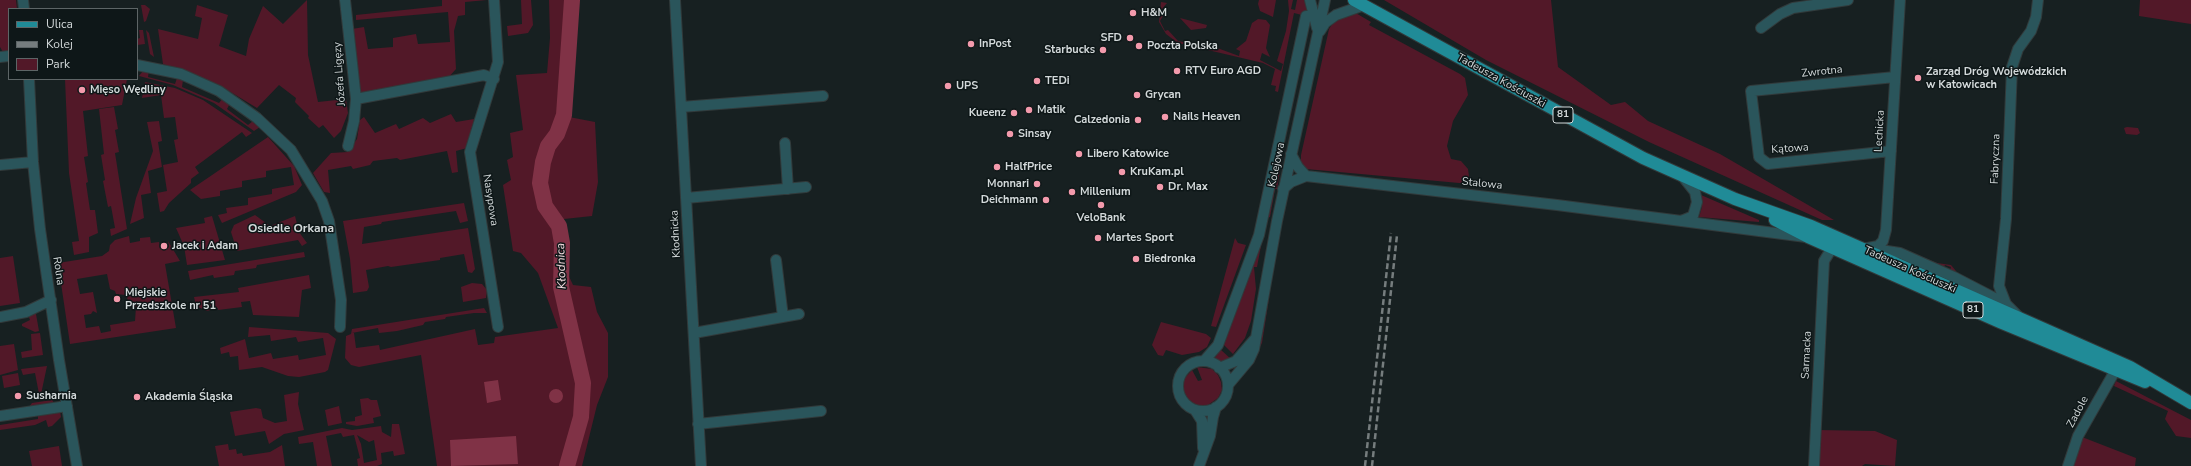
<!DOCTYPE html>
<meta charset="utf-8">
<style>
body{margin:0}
#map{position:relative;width:2191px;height:466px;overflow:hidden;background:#172021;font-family:"Nunito Sans",sans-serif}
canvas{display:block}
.legend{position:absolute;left:8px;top:8px;width:130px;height:72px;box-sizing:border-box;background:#0e1718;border:1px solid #5d6566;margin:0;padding:5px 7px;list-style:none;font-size:12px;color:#d3d9da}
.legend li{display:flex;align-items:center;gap:8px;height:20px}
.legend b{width:20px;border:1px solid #5d6566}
</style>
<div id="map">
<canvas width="2191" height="466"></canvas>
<ul class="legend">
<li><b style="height:5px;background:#208b97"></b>Ulica</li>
<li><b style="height:5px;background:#767d7e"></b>Kolej</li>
<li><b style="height:11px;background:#521828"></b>Park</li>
</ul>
</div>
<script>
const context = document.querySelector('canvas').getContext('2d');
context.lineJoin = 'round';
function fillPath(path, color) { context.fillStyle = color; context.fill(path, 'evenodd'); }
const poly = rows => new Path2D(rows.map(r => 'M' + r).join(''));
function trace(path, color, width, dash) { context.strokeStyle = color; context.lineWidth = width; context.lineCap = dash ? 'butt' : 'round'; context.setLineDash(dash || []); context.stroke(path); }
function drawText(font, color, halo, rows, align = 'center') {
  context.font = font + ' "Nunito Sans",sans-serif'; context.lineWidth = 3; context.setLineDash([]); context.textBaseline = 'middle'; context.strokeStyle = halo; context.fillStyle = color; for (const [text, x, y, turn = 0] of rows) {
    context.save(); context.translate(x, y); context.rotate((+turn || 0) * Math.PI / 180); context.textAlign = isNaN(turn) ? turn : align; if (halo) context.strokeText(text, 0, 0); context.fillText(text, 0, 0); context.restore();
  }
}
fillPath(poly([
 [0,0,16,0,17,9,9,9,9,52,3,52,0,47],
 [307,0,308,55,318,102,346,99,348,113,341,131,334,138,323,125,319,128,308,118,309,116,295,102,296,98,279,85,257,108,219,85,163,64,158,29,198,39,202,18,195,16,197,5,228,15,219,46,246,56,249,39,263,6,283,24],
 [442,0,487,0,465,2,465,15,458,16,454,31,456,69,447,79,361,95,352,29,364,27,368,49,393,47,393,38,416,34,418,44,450,42,448,12,356,20,356,15,442,6],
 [521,0,531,0,533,25,528,33,508,36,507,26,522,24],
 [549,0,578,0,573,26,569,117,595,122,598,182,592,216,564,219,566,270,573,285,591,287,597,312,608,333,608,377,597,405,582,466,437,466,421,355,359,367,351,365,345,358,346,336,351,334,352,329,484,308,487,313,474,313,446,317,445,319,425,322,423,325,397,331,379,333,378,328,352,333,354,333,356,348,379,345,380,350,475,329,478,345,494,343,495,337,558,328,538,273,521,253,513,251,503,185,511,180,507,160,513,157,510,133,523,130,516,75,547,73,550,38],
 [1259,0,1276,0,1273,17,1260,11,1258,4],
 [1288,0,1293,0,1291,9,1295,10,1297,0,1305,0,1310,17,1294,13,1278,92,1275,91,1276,86,1271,85,1275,69,1263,63,1178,43,1166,34,1159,22,1161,2,1167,3,1162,9,1163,16,1160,21,1165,31,1168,30,1178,41,1220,49,1239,56,1240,51,1236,49,1246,41,1252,23,1258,19,1266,20,1270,25,1266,48,1270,57,1262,53,1260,60,1281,71,1283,64,1277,61,1286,31,1289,11],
 [1384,0,1551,0,1558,67,1611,105,1625,102,1648,121,1720,154,1834,220,1822,220,1649,142,1486,60],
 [2140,0,2191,0,2191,24,2139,16],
 [141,5,145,5,150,9,146,21,144,22],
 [1354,12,1371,22,1369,25,1460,74,1465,78,1468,95,1453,121,1447,146,1451,159,1461,161,1468,169,1470,184,1306,169,1301,163,1301,155,1329,29,1335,20],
 [1180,18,1203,24,1207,25,1206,28,1191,30],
 [139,30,143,30,145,44,137,45,137,39,140,38],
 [146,30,149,33,154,57,150,54],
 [149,70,148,77,175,84,177,78,183,80,182,87,219,103,223,98,230,103,227,109,248,125,253,121,260,127,254,131,214,103,173,85,139,76,143,71],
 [65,79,127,79,122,105,83,111,88,156,84,157,88,182,86,183,90,210,95,210,98,233,89,237,89,252,74,255,72,242,79,241,69,173],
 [145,82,175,88,203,100,252,133,246,137,242,132,195,167,199,173,191,179,191,183,169,203,164,211,160,212,157,193,167,191,163,165,178,162,174,140,178,139,175,117,164,118,161,95,142,98],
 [114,107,118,129,115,130,119,152,115,153,127,229,111,236,110,229,115,228,111,206,108,207,103,181,105,180,101,155,104,154,99,109],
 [451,114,456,122,474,119,467,148,456,151,458,172,452,173,447,151,400,160,397,158,373,161,370,165,353,169,351,166,328,170,330,193,324,192,313,173,331,153,348,152,357,139,360,120,364,117,375,133,396,124,399,129,423,118,430,123],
 [159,121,162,141,158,142,162,167,148,171,151,193,141,195,144,218,130,224,136,198,153,151,147,122],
 [2127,127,2138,128,2140,133,2137,135,2126,134,2124,128],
 [268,137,294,166,302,185,296,192,222,223,218,215,227,213,226,208,248,205,248,198,272,194,272,189,294,185,291,167,266,171,266,177,242,181,242,187,220,191,220,196,201,199,190,190],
 [1285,139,1277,189,1275,189,1270,217,1267,218],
 [1701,195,1759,220,1759,222,1699,217,1702,207],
 [464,203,468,221,460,223,456,211,382,222,381,224,364,227,362,244,468,228,475,269,472,273,468,272,464,254,440,258,440,260,391,267,388,266,366,270,369,287,367,291,353,293,350,259,343,221],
 [255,215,270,226,295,216,299,232,307,243,302,246,298,240,237,251,231,232,234,225],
 [212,216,225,260,187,265,184,246,176,228,205,223,204,218],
 [1264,230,1257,267,1254,267,1256,289,1251,321,1245,338,1233,354,1223,344],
 [129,236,130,243,140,241,140,238,150,237,151,243,159,242,160,249,169,247,168,241,180,261,165,264,176,328,70,344,58,263,102,256,109,251,110,245,115,240],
 [107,274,110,289,115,291,116,294,126,295,130,306,136,307,135,321,110,325,111,331,101,333,99,326,86,328,84,315,91,314,93,311,97,313,93,292,80,294,77,279],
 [1235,238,1238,243,1246,245,1216,327,1211,326],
 [304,252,305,257,257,265,256,268,235,271,234,275,214,278,213,275,190,280,188,271],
 [1918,255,1937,263,1951,265,1956,271,1953,271,1950,270,1951,267,1945,265,1944,267],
 [13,256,20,303,0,306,0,258],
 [309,275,311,288,302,290,299,317,253,315,250,301,241,302,242,307,218,310,218,308,207,311,196,306,194,297,239,292,238,288],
 [472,283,482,284,487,290,486,298,463,302,461,287],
 [1270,292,1262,343,1253,361,1261,340],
 [33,312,36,314,39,331,35,332,22,326,22,324,30,320,28,314],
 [1161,322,1206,334,1211,338,1207,347,1199,352,1182,355,1166,350,1163,356,1158,355,1152,345],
 [249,327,328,333,336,339,328,370,325,372,299,377,288,376,262,367,239,370,238,356,230,357,229,352,221,354,220,348,245,339,249,358,271,353,273,359,298,355,299,360,326,355,323,338,298,342,296,337,271,341,270,335,248,337],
 [40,333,43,355,22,358,21,352,32,350,31,334],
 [14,344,18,370,0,375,0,346],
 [1220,349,1232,360,1220,362,1214,360],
 [47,366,40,399,35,373,23,375,21,369],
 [1197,367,1212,369,1218,375,1221,382,1222,390,1218,398,1208,405,1200,406,1193,403,1187,398,1183,391,1184,379,1192,370,1198,381,1202,380],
 [18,373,20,385,4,388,2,376],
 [2116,381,2191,420,2191,438,2176,436,2165,419,2168,411,2114,386],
 [299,392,298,404,304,430,284,434,269,444,265,431,235,436,230,412,256,408,261,409,263,418,275,423,287,421,284,395],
 [368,398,371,400,377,400,381,416,373,418,374,423,357,426,346,424,346,422,355,421,355,417,362,415,360,399],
 [52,400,56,405,41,408,40,405,29,407,32,403],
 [339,406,342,423,328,426,325,410],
 [60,411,61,417,52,426,48,427,46,420,35,425,0,430,0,425,38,419,38,414],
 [392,424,399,424,405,454,394,456,393,451,381,453,382,464,377,466,358,466,357,459,360,458,354,435,343,437,341,433,326,436,332,466,317,466,313,442,299,444,298,437,342,428,352,430,381,426,382,432,391,437],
 [357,435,369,442,374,440,377,460,364,463,361,444],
 [1817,430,1875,431,1897,440,1895,466,1865,464,1862,466,1814,466],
 [2082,437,2136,458,2135,466,2073,466],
 [228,444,229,450,236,449,237,454,242,453,243,456,270,452,282,445,285,466,219,466,215,446],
 [59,446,62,466,32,466,29,451]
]), '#521828');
fillPath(poly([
 [498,380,501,400,487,403,484,382],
 '549 396a7 7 0 1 1 14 0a7 7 0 1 1-14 0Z',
 [516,436,518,464,451,466,450,440]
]), '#803246');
trace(poly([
 [567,466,581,417,583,383,561,287,562,243,559,226,545,206,540,183,543,162,548,146,557,134,564,115,572,0]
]), '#803246', 16);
const minor = poly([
 [23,0,24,9],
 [345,0,356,99,354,121,348,146],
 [494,0,498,62,470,152,498,327],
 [675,0,701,466],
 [1310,0,1317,28],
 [1761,28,1780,14,1793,8,1848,0],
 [1320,31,1325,23,1336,15,1364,5],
 [0,57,9,56],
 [137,65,181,74,219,91,257,118,291,150,322,201,329,221,341,300,340,327],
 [29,79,33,162,40,229,59,360,77,466],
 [356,99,484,75,494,79],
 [681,107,823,96],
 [785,143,788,189],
 [1891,151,1768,164,1759,157,1751,91,1895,77],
 [1291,154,1298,167,1306,176,1557,205,1806,237],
 [0,165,33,162],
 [1283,189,1291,182,1306,176],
 [686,198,806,187],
 [1681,221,1693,216,1697,202,1695,192,1683,177],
 [1863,249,1878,246,1883,241,1886,230,1900,0],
 [1874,249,1900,253,1954,277,2006,304],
 [776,260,783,317],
 [2018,316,2006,304,1999,286,2006,219,2012,67,2018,49,2031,31,2036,17,2038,0],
 [0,317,26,312,51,300],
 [694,333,799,314],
 [1204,361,1218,345,1259,235,1306,16],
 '1178 386a25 25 0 1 1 50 0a25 25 0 1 1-50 0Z',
 [1219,368,1236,361,1254,340],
 [1228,385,1249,360,1254,349,1277,221,1325,0],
 [1195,410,1202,421,1203,448],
 [0,416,67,406],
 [698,424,821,411],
 [1199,466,1210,436,1213,417,1216,407],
 [1814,466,1824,261,1832,248],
 [2068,466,2078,436,2115,371]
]);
const major = poly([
 [1354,0,1643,158,1735,199,1811,226,2130,367,2191,403],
 [1775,220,1808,237,2002,323,2145,382]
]);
trace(minor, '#313a3b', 12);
trace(major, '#313a3b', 14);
trace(minor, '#2a555b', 10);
trace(major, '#208b97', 12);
trace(poly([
 [1365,466,1391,233],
 [1372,466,1397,235]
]), '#767d7e', 2.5, [6, 3]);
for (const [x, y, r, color] of [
 [1133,13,4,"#f39aac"],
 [1130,38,4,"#f39aac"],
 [971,44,4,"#f39aac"],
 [1139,46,4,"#f39aac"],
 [1103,50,4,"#f39aac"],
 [1177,71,4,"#f39aac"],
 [1918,78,4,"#f39aac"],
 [1037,81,4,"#f39aac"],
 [948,86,4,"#f39aac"],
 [82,90,4,"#f39aac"],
 [1137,95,4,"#f39aac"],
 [1029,110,4,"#f39aac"],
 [1014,113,4,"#f39aac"],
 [1165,117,4,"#f39aac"],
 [1138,120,4,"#f39aac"],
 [1010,134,4,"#f39aac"],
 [1079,154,4,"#f39aac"],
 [997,167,4,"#f39aac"],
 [1122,172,4,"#f39aac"],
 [1037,184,4,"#f39aac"],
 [1160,187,4,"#f39aac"],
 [1072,192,4,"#f39aac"],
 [1046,200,4,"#f39aac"],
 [1101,205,4,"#f39aac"],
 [1098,238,4,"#f39aac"],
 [164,246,4,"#f39aac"],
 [1136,259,4,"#f39aac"],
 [117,299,4,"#f39aac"],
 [18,396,4,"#f39aac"],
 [137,397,4,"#f39aac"]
]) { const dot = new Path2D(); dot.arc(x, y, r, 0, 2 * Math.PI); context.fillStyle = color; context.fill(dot); trace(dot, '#0e1718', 1.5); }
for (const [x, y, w] of [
 [1563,115,20],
 [1973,310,20]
]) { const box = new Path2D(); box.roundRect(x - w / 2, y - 8, w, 16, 3); context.fillStyle = '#0e1718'; context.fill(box); trace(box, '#d3d9da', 1); }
drawText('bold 10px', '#d3d9da', null, [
 ["81",1563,115],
 ["81",1973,310]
]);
drawText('bold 11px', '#d3d9da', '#0e1718', [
 ["H&M",1141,13],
 ["SFD",1122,38,"right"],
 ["InPost",979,44],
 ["Poczta Polska",1147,46],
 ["Starbucks",1095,50,"right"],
 ["RTV Euro AGD",1185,71],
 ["Zarząd Dróg Wojewódzkich",1926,72],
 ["w Katowicach",1926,85],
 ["TEDi",1045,81],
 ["UPS",956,86],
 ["Mięso Wędliny",90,90],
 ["Grycan",1145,95],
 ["Matik",1037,110],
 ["Kueenz",1006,113,"right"],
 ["Nails Heaven",1173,117],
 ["Calzedonia",1130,120,"right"],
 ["Sinsay",1018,134],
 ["Libero Katowice",1087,154],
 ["HalfPrice",1005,167],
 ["KruKam.pl",1130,172],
 ["Monnari",1029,184,"right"],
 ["Dr. Max",1168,187],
 ["Millenium",1080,192],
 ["Deichmann",1038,200,"right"],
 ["VeloBank",1101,218,"center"],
 ["Martes Sport",1106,238],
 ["Jacek i Adam",172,246],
 ["Biedronka",1144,259],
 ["Miejskie",125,293],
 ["Przedszkole nr 51",125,306],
 ["Susharnia",26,396],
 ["Akademia Śląska",145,397]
], 'left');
drawText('11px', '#d3d9da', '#0e1718', [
 ["Zwrotna",1822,72,-6],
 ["Józefa Ligęzy",340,74,-94],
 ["Tadeusza Kościuszki",1501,81,29],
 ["Lechicka",1880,131,-87],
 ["Kątowa",1790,149,-4],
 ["Fabryczna",1996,159,-88],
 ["Kolejowa",1277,165,-78],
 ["Stalowa",1482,184,6],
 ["Nasypowa",490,200,81],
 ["Kłodnicka",676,234,-93],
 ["Tadeusza Kościuszki",1910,270,24],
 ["Rolna",58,271,82],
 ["Sarmacka",1807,355,-87],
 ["Zadole",2078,412,-62]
]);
drawText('bold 12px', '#d3d9da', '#0e1718', [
 ["Osiedle Orkana",291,229]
]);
drawText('italic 12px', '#f4dbdf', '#0e1718', [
 ["Kłodnica",562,266,-92]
]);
</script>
